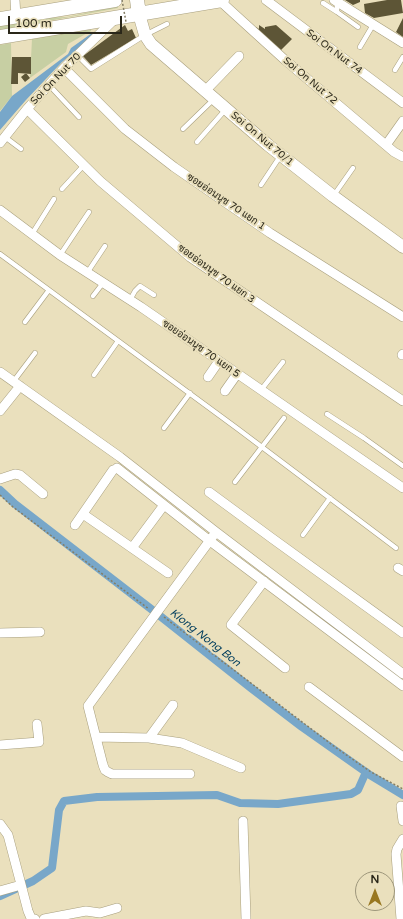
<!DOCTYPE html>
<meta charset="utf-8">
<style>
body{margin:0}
#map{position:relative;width:403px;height:919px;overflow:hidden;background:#eae0bd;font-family:"Varela Round",sans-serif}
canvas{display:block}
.north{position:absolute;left:355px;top:871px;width:40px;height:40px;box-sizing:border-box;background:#eae0bd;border:1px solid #9d967b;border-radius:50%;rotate:0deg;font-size:11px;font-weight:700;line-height:16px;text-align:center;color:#2a2719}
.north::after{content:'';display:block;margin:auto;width:14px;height:18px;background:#987720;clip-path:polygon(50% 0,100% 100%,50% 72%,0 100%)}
.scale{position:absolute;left:8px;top:16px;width:114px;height:18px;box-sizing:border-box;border:2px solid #2a2719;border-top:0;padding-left:5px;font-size:12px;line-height:14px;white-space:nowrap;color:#2a2719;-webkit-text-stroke:3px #eae0bd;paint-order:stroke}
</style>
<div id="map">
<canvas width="403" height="919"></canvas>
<div class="north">N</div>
<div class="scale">100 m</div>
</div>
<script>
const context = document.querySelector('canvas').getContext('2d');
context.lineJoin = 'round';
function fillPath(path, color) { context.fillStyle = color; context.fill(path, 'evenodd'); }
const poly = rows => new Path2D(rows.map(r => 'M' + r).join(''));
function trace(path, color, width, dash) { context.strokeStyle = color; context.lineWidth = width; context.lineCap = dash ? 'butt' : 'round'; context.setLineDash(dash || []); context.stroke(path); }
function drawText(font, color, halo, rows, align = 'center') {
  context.font = font + ' "Varela Round",Sarabun,sans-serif'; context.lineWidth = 4; context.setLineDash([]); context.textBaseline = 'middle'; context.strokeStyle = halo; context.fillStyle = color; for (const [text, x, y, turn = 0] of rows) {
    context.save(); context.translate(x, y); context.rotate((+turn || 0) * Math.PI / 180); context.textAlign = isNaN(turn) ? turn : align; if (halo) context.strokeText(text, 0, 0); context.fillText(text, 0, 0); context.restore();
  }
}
fillPath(poly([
 [118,6,118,8,0,30,0,25,42,18,67,17],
 [91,29,91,31,68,44,66,52,30,78,32,39],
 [11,43,12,96,0,111,0,45]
]), '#c7cfa3');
fillPath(poly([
 [92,33,94,36,62,62,26,100,0,130,0,112,12,96,68,54,71,48]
]), '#78a7c9');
trace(poly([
 [0,490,15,504,155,612,251,688,302,727,370,775,403,795],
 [0,896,33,881,52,868,59,810,64,801,97,797,217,795,240,803,278,804,351,794,358,790,366,772]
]), '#78a7c9', 8);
fillPath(poly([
 [345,0,360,0,360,2,353,5],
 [387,0,401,0,403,13,374,18,365,13,364,4],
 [403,18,403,37,396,32],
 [125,25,128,31,132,29,136,38,91,65,83,56],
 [259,25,265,29,265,27,276,25,292,39,280,51,255,29,256,27,259,29],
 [12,57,31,57,31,74,18,73,18,84,11,84],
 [26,73,30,78,25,82,21,77]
]), '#5d5536');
const lane = poly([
 [337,2,337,12,358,27],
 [323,3,337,12],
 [360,47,373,25],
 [78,56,91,69,145,35,167,24],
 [395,70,403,57],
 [49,85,79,117],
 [183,129,214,99],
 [5,137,21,149],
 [197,142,226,109],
 [261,185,281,155],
 [62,189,84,165],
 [334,195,353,168],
 [32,234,54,199],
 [0,254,238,429,396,548],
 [60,255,89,212],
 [87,273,105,246],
 [93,296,103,283],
 [130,300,135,291,140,286,154,295],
 [25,322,49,290],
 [94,375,118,341],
 [13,382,35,353],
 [261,390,283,362],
 [327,414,364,438,403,466],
 [164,428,190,393],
 [235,482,284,418],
 [303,535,330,498]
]);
const street = poly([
 [15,0,16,17],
 [219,0,285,60,394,152,403,157],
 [266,0,403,103],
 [334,0,403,43],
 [64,68,125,129,174,167,270,233,403,317],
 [205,91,239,56],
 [27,109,100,181,190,257,403,401],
 [0,143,27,109,64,68,116,18],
 [386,145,403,121],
 [0,210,60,255,141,307,403,488],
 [402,355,403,354],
 [0,372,120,457,216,532,403,674],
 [208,377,219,361],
 [225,391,237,374],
 [0,411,20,386],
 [117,468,210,541,403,686],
 [0,479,15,474,20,475,43,494],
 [209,492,273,539,403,633],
 [83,514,168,573],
 [75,525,113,470],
 [132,548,164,505],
 [398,568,403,571],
 [264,581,231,625,285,668],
 [0,633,40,632],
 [309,687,403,757],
 [96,737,149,738,173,705],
 [149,738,182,743,241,768],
 [0,745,39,742,37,724],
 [190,774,112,774,108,772,105,770,103,765,88,706,216,532],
 [401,806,403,821],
 [243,821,246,919],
 [0,824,8,835,28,911,31,918,35,919],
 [0,891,21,885],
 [44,919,86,911,100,913,117,908],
 [401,919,396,854,397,849,403,839]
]);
const secondary = poly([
 [139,14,145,35,151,44,268,145,333,196,403,247]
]);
const primary = poly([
 [137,0,139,14],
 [0,19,115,0],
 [0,37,222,0]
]);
trace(lane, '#a89f7e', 5.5);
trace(street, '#a89f7e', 10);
trace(secondary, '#a89f7e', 13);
trace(primary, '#a89f7e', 15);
trace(poly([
 [0,495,13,507,149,609],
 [164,617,335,747,371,772,403,789]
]), '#847e66', 1.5, [2, 2]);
trace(lane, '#fff', 4.5);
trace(street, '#fff', 9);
trace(secondary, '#fff', 12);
trace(primary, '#fff', 14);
trace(poly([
 [122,0,126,22]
]), '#847e66', 1.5, [2, 2]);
drawText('10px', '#2a2719', '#eae0bd', [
 ["Soi On Nut 74",334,52,37],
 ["Soi On Nut 70",56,79,-46],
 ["Soi On Nut 72",310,81,40],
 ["Soi On Nut 70/1",262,139,40],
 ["ซอยอ่อนนุช 70 แยก 1",226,202,34],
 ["ซอยอ่อนนุช 70 แยก 3",216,274,36],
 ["ซอยอ่อนนุช 70 แยก 5",201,349,35]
]);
drawText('italic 11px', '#003d5d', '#eae0bd', [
 ["Klong Nong Bon",205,638,38]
]);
</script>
